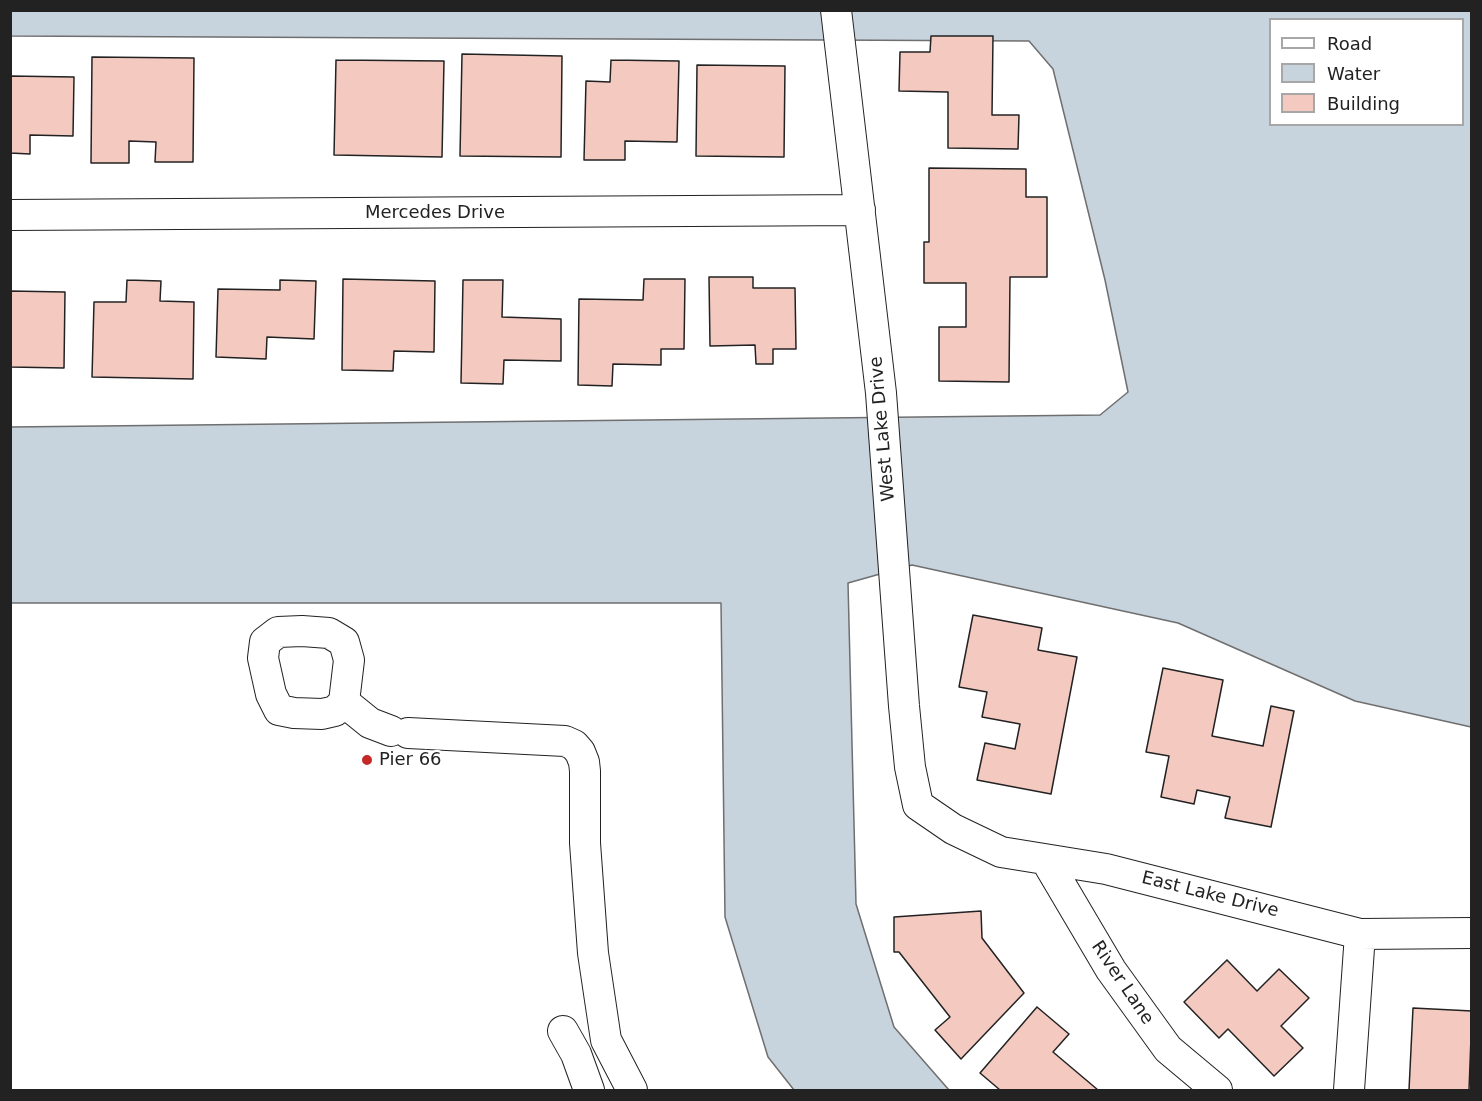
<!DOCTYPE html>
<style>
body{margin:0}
#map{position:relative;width:1482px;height:1101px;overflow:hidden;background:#fff;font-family:"DejaVu Sans",sans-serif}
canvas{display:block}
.frame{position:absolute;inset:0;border:12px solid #222;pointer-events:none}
.legend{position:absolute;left:1269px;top:18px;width:195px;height:108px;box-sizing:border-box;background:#fff;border:2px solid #a7a7a7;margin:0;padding:8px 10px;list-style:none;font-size:18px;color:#222}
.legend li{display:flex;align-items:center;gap:12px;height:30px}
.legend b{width:30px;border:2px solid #a7a7a7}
</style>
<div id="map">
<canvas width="1482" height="1101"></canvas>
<div class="frame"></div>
<ul class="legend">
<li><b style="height:8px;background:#fff"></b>Road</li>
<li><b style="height:16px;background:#c7d3dd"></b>Water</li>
<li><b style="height:16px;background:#f3c9c0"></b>Building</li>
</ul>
</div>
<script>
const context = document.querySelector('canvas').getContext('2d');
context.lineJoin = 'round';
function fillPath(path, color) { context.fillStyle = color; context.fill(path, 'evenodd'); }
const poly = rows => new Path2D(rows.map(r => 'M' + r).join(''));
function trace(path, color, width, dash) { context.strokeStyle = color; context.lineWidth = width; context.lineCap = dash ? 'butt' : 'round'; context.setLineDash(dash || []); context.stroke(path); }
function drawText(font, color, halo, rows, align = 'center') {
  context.font = font + ' "DejaVu Sans",sans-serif'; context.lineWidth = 4.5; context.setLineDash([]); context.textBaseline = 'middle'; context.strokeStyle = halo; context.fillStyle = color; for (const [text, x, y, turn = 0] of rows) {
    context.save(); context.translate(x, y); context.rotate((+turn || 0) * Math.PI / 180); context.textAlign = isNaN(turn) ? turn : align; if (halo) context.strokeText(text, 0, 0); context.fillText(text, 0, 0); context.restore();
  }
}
const water = poly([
 [11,11,1471,11,1471,727,1355,701,1178,623,912,565,848,583,856,904,894,1027,949,1090,794,1090,768,1057,725,917,721,603,11,603,10,427,1100,415,1128,392,1105,280,1053,69,1029,41,11,36,11,11],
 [1270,20,1462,20,1462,124,1270,124,1270,20]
]);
fillPath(water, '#c7d3dd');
trace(water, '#6f6f6f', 1.5);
const building = poly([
 [931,36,993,36,992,115,1019,115,1018,149,948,148,948,92,899,91,900,52,930,52,931,36],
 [462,54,562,56,561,157,460,156,462,54],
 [92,57,194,58,193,162,155,162,156,142,129,141,129,163,91,163,92,57],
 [336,60,444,61,442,157,334,155,336,60],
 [611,60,679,61,677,142,625,141,625,160,584,160,586,81,610,82,611,60],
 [697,65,785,66,784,157,696,156,697,65],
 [10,76,74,77,73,136,30,135,30,154,10,153,10,76],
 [929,168,1026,169,1026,197,1047,197,1047,277,1010,277,1009,382,939,381,939,327,966,327,966,283,924,283,924,242,929,242,929,168],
 [709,277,753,277,753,288,795,288,796,349,773,349,773,364,756,364,755,345,710,346,709,277],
 [343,279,435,281,434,352,394,351,393,371,342,370,343,279],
 [644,279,685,279,684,349,661,349,661,365,613,364,612,386,578,385,579,299,643,300,644,279],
 [127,280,161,281,160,301,194,302,193,379,92,377,94,302,126,302,127,280],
 [280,280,316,281,314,339,267,337,266,359,216,357,218,289,280,290,280,280],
 [463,280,503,280,502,317,561,319,561,361,504,360,503,384,461,383,463,280],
 [10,291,65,292,64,368,10,367,10,291],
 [973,615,1042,628,1038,650,1077,657,1051,794,977,780,985,743,1015,749,1020,724,982,717,987,692,959,687,973,615],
 [1163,668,1223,680,1212,736,1263,746,1271,706,1294,711,1271,827,1225,818,1230,797,1197,790,1194,804,1161,797,1169,756,1146,752,1163,668],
 [981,911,982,938,1024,993,961,1059,935,1030,950,1017,899,952,894,952,894,917,981,911],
 [1227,960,1257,991,1279,969,1309,998,1281,1026,1303,1048,1274,1076,1228,1029,1219,1038,1184,1002,1227,960],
 [1037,1007,1069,1034,1053,1052,1098,1090,1000,1090,980,1073,1037,1007],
 [1413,1008,1472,1011,1469,1090,1409,1090,1413,1008]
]);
fillPath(building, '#f3c9c0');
trace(building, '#222', 1.5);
const minor = poly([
 [836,10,881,393,904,706,910,767,918,805,953,829,1001,852,1106,869,1360,934,1472,933],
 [10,215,860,210],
 [344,702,335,711,322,714,294,713,279,710,271,694,263,658,265,642,278,632,302,631,329,633,344,642,349,660,344,702,370,723,391,731],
 [408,733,565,741,574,745,580,752,584,762,585,771,585,843,593,953,606,1040,632,1090],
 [1046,860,1111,970,1168,1049,1217,1090],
 [563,1031,576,1054,589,1090],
 [1349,1090,1360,934]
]);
trace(minor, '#222', 32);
trace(minor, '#fff', 30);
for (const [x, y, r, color] of [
 [367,760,6,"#c62828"]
]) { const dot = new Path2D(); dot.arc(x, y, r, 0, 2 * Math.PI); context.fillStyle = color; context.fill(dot); trace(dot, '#fff', 2); }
drawText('18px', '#222', '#fff', [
 ["Mercedes Drive",435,213],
 ["West Lake Drive",883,429,-95],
 ["East Lake Drive",1210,895,14],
 ["River Lane",1122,983,56]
]);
drawText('18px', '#222', '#fff', [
 ["Pier 66",379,760]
], 'left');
</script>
